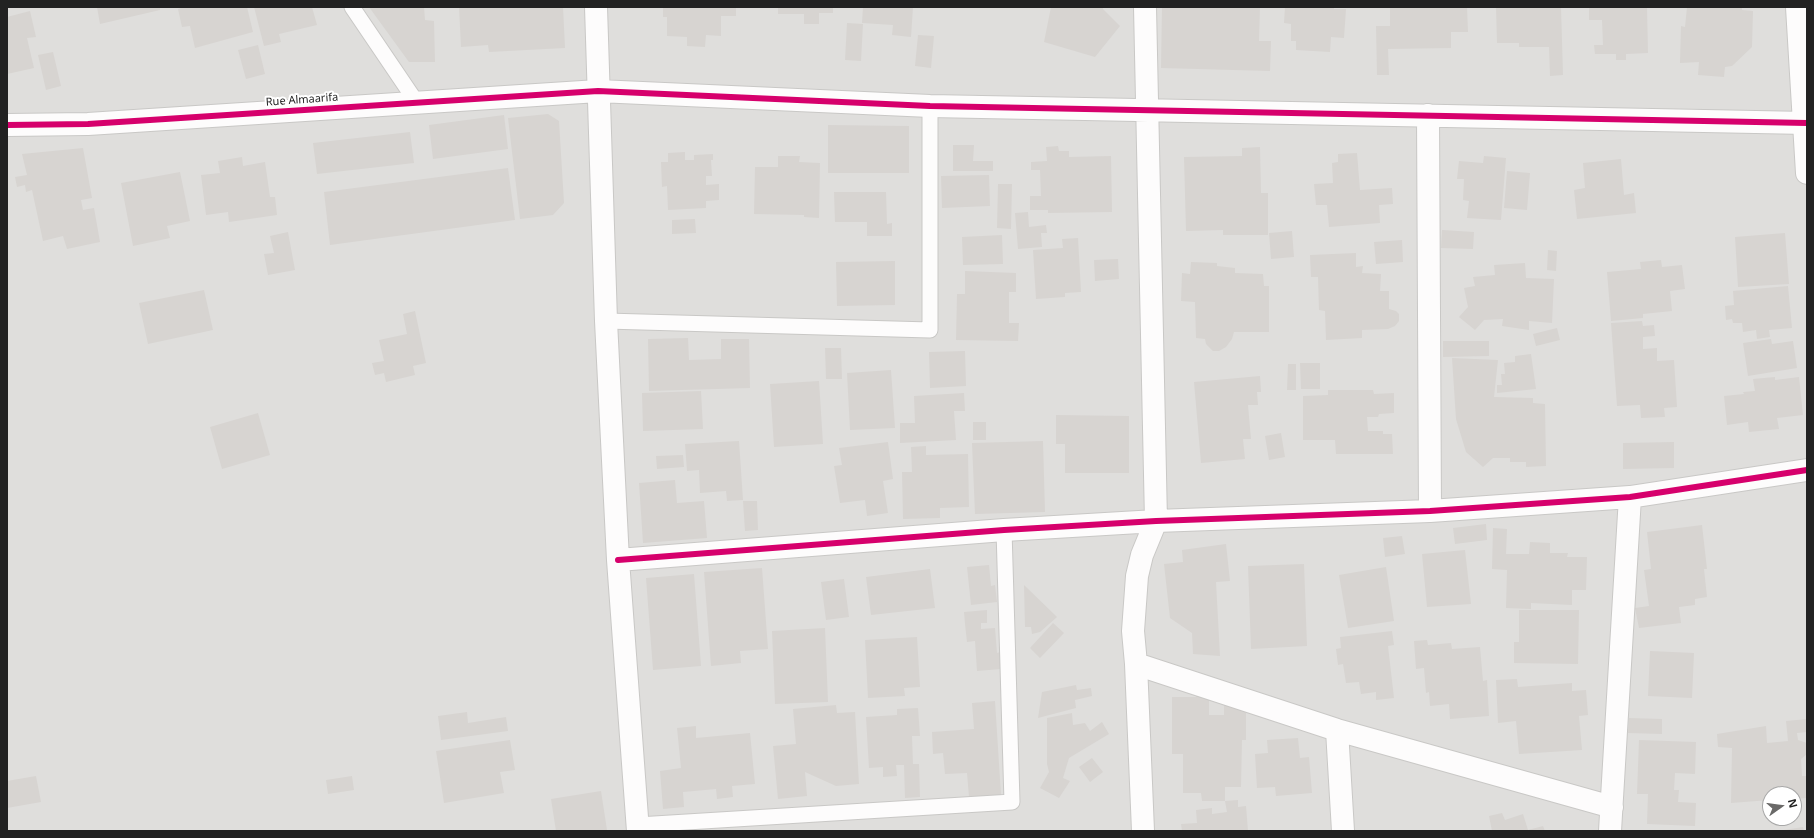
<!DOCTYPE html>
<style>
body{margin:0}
#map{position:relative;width:1814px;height:838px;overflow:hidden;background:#f0eeea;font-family:"Noto Sans",sans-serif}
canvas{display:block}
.frame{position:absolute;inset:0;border:8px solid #222;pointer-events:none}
.north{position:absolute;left:1762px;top:786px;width:40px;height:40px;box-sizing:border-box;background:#fff;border:1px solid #a7a7a7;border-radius:50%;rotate:76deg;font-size:11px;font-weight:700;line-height:16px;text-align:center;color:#222}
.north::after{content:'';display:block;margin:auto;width:14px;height:18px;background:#6a6968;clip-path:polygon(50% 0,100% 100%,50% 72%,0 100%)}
</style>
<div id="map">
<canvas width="1814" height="838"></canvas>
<div class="frame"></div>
<div class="north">N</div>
</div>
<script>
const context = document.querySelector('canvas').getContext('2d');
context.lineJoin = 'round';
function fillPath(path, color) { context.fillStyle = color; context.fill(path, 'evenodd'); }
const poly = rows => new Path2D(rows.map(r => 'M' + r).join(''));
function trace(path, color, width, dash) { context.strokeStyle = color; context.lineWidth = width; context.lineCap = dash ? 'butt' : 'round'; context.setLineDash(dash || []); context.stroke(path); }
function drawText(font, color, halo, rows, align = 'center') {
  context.font = font + ' "Noto Sans",sans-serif'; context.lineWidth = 4; context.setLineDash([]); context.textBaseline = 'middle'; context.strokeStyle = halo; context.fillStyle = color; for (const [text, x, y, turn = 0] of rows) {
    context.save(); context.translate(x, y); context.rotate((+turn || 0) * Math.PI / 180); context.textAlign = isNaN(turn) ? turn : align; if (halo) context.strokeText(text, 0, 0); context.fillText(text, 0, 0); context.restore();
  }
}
fillPath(poly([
 [7,7,1807,7,1807,831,7,831],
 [1770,794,1794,794,1794,818,1770,818]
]), '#dfdedc');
fillPath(poly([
 [97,7,160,7,160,10,100,24],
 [184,7,247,7,253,32,195,48,190,26,182,27,178,9],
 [254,7,312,7,317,25,279,34,281,42,264,46],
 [369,7,424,7,425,20,434,21,435,62,409,62],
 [459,7,563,7,565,48,489,52,488,45,461,47],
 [663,7,736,7,736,16,721,16,721,36,706,35,705,47,687,46,687,37,667,36,667,17,663,17],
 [778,7,833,7,833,13,819,13,819,24,804,24,804,14,778,14],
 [863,7,913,7,911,37,892,35,893,25,862,23],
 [1051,7,1103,7,1103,9,1120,26,1095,57,1044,42],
 [1162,7,1260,7,1259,41,1271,41,1270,71,1161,68],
 [1285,7,1334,7,1334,9,1346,9,1344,38,1331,37,1330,52,1296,50,1296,41,1291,41,1291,24,1284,23],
 [1390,7,1467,7,1468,32,1451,32,1451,48,1388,49,1389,75,1377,75,1376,26,1390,26],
 [1496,7,1561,7,1563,75,1550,76,1549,47,1519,47,1519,43,1497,43],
 [1589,7,1647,7,1648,53,1626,54,1626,60,1616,60,1616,54,1595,54,1594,45,1603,45,1602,20,1589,20],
 [1687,7,1742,7,1742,10,1753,11,1752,47,1732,66,1725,67,1724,77,1698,75,1699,62,1680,63,1681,26,1685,27],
 [30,11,36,37,27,38,34,68,7,74,7,17],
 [847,23,863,24,861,61,845,60],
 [918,35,934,36,931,68,915,66],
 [258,45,265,74,246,79,238,50],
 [53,52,61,86,46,90,38,55],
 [548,114,559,121,564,203,553,215,520,219,508,118],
 [504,115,508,149,433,159,429,125],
 [828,125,909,126,909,173,828,173],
 [410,132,414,163,317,174,313,143],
 [953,145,974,145,973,161,993,161,993,171,953,171],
 [1058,146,1059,151,1069,151,1069,157,1111,156,1112,212,1048,213,1048,210,1030,210,1030,196,1041,196,1040,170,1031,170,1031,162,1047,161,1046,147],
 [1260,147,1261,193,1268,193,1268,235,1237,235,1237,218,1237,235,1223,235,1223,230,1186,231,1184,157,1242,156,1242,148],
 [83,148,92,198,81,200,83,210,94,208,100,242,67,249,63,236,43,241,32,190,26,192,25,185,17,187,15,177,27,175,22,154],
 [685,152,685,160,694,160,694,155,713,154,713,160,711,160,712,176,706,176,706,185,719,184,719,200,706,201,706,208,668,210,667,186,662,187,661,162,668,162,668,153],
 [1357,153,1360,190,1392,188,1393,204,1379,205,1380,223,1329,227,1327,205,1316,205,1314,184,1333,183,1332,163,1338,162,1338,154],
 [778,156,800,156,799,162,820,163,819,218,804,217,804,215,754,214,755,167,778,167],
 [1484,156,1506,158,1501,220,1467,218,1469,201,1463,200,1464,179,1457,179,1459,161,1483,163],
 [242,157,243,166,265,162,270,197,275,197,277,215,229,222,228,212,206,215,201,175,220,173,218,161],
 [1621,159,1624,195,1634,193,1636,213,1577,219,1574,190,1585,188,1583,163],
 [508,168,515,220,330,245,324,192],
 [1507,171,1530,173,1527,210,1504,208],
 [180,172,190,221,167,226,170,238,133,246,121,183],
 [989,175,990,206,942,208,941,176],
 [998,184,1012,184,1011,229,997,228],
 [834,192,886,192,887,224,892,223,892,236,867,236,867,222,835,222],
 [1028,212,1029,227,1046,225,1047,233,1041,233,1042,247,1018,249,1015,213],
 [695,219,696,233,672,234,672,220],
 [1442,230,1474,232,1473,249,1441,248],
 [1292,231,1294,257,1271,259,1269,233],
 [288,232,295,270,268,275,264,254,274,253,270,236],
 [1785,233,1789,284,1738,287,1735,237],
 [1002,235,1003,264,963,265,962,237],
 [1078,238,1081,292,1065,293,1065,297,1036,299,1033,250,1063,248,1062,239],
 [1402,240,1403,262,1376,264,1374,242],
 [1548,250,1557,251,1556,271,1547,270],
 [1356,253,1356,267,1363,266,1362,273,1381,274,1380,291,1389,291,1389,309,1396,311,1399,314,1399,321,1395,326,1388,329,1362,330,1362,338,1326,340,1325,311,1319,310,1318,277,1311,277,1310,255],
 [1118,259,1119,279,1095,281,1094,260],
 [1661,260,1662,267,1682,265,1685,289,1670,291,1672,311,1643,314,1643,318,1611,321,1607,272,1641,269,1640,262],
 [895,261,895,305,837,306,836,262],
 [1191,262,1217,263,1217,266,1235,268,1235,273,1263,274,1264,286,1269,286,1269,332,1234,332,1232,339,1226,347,1219,351,1213,351,1206,344,1205,339,1196,338,1195,302,1181,301,1182,273,1190,274],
 [1525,263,1526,278,1554,279,1552,323,1529,321,1529,330,1502,326,1503,319,1484,320,1475,330,1459,317,1468,307,1464,288,1475,286,1473,277,1495,275,1494,265],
 [965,271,1016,273,1016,292,1009,292,1009,323,1019,323,1018,341,956,340,957,294,965,294],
 [1788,286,1792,328,1769,330,1770,337,1757,339,1756,330,1743,332,1742,323,1733,323,1732,319,1726,320,1725,306,1734,305,1733,291],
 [204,290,213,330,148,344,139,303],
 [415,311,426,363,413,366,415,375,386,382,384,373,375,375,372,363,384,361,379,340,407,334,403,314],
 [1642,321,1643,326,1654,325,1655,336,1643,337,1643,349,1657,348,1657,361,1674,360,1677,407,1664,408,1665,417,1641,418,1640,405,1617,406,1611,323],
 [1557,328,1560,340,1536,346,1533,334],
 [688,338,689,360,721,359,721,339,749,339,750,388,649,391,648,339],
 [1771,339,1772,344,1793,341,1797,368,1748,376,1743,343],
 [1443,341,1489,341,1489,356,1443,357],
 [825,348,841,348,842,379,826,379],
 [965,351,966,386,930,388,929,352],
 [1531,354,1536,389,1497,393,1497,385,1502,385,1501,374,1505,374,1504,363,1515,362,1515,356],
 [1452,358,1498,360,1494,397,1533,398,1533,403,1545,404,1546,466,1526,467,1526,462,1510,462,1510,458,1493,458,1483,467,1466,452,1456,419],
 [1300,363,1320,363,1320,389,1301,389],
 [1288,364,1296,364,1296,390,1287,390],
 [891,370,895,428,850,430,847,373],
 [1260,376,1261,392,1257,392,1258,405,1248,405,1251,439,1243,439,1245,459,1201,463,1194,382],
 [1775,377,1775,380,1799,377,1803,415,1777,418,1779,429,1749,432,1748,422,1727,425,1724,396,1744,394,1743,392,1755,391,1753,379],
 [819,381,823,444,774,447,770,384],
 [1328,390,1373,390,1374,394,1394,393,1394,413,1379,414,1378,417,1367,417,1368,431,1383,431,1383,434,1392,434,1393,454,1336,454,1335,440,1303,440,1303,396,1328,395],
 [701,391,703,429,643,431,642,393],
 [964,393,965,411,954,411,956,440,900,443,900,423,915,423,914,396],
 [258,413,270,455,222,469,210,427],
 [1056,415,1129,416,1129,473,1065,473,1065,444,1056,444],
 [973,422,986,422,986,440,973,440],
 [1281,433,1285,457,1269,460,1265,436],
 [739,441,743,500,727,501,726,491,700,493,699,470,687,471,685,444],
 [1043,441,1045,512,975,514,972,443],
 [888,442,893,479,883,481,888,513,867,516,865,500,840,503,834,466,842,465,839,448],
 [1674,442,1674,468,1623,469,1623,443],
 [926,446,926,455,968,454,969,507,940,508,940,518,903,519,902,472,912,472,911,447],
 [683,455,684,467,657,469,656,456],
 [675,480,677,503,704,501,707,538,643,543,639,483],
 [743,501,757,501,758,530,745,531],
 [1486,524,1487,540,1455,544,1453,528],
 [1702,525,1707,569,1704,569,1707,597,1695,599,1695,605,1679,607,1681,623,1639,628,1635,608,1649,606,1644,570,1651,569,1647,532],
 [1493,528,1507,529,1506,554,1529,554,1530,542,1550,543,1550,553,1568,553,1567,557,1587,557,1586,590,1572,590,1572,605,1531,603,1531,609,1506,608,1507,570,1492,569],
 [1402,536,1405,554,1385,557,1383,538],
 [1226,544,1230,581,1216,582,1220,656,1193,654,1192,633,1170,618,1164,564,1183,562,1182,550],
 [1465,550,1471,604,1427,607,1422,554],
 [1304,564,1307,646,1251,649,1248,566],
 [989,565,991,586,995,585,997,602,971,605,967,567],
 [1386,567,1394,621,1348,628,1339,575],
 [762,568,768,649,740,651,741,663,711,666,704,572],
 [930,569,935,608,871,615,866,577],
 [694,574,701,666,653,670,646,578],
 [844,579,849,617,826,620,821,582],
 [1024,585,1057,617,1040,632,1032,634,1031,627,1025,627],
 [987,610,987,623,981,623,981,629,995,628,997,653,1000,652,1001,669,977,671,975,641,967,642,965,624,976,623,965,624,964,612],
 [1519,610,1579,610,1578,664,1514,663,1514,642,1519,642],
 [1053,623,1064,633,1040,658,1030,648],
 [825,628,828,702,775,704,772,631],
 [1392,631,1394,645,1388,646,1394,698,1376,700,1376,692,1361,694,1359,682,1346,683,1343,664,1338,665,1336,649,1341,648,1340,637],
 [917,637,920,687,904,688,905,696,868,698,865,640],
 [1427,640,1428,645,1451,643,1452,649,1480,647,1483,681,1487,680,1489,716,1450,719,1449,704,1430,706,1429,692,1426,693,1424,668,1416,669,1414,641],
 [1650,651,1694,653,1692,698,1648,696],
 [1517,679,1518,687,1572,683,1572,691,1586,690,1588,715,1579,716,1582,750,1519,754,1516,721,1498,723,1496,680],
 [1076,685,1077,690,1091,688,1092,696,1075,700,1076,708,1038,718,1042,692],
 [1196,694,1209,695,1209,715,1224,715,1224,703,1246,703,1246,740,1242,740,1241,787,1225,787,1225,801,1202,801,1201,793,1183,793,1183,754,1172,754,1172,697,1196,697],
 [995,701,1001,795,969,797,967,773,945,774,943,753,933,754,932,732,974,729,972,703],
 [836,705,837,713,855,712,859,784,836,786,805,772,807,796,778,799,773,746,796,744,793,709],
 [918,708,920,736,912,736,913,764,919,764,920,797,905,798,904,765,896,765,897,776,883,777,883,767,869,768,866,717,897,715,897,709],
 [467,712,468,723,506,717,508,731,441,740,438,716],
 [1072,713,1073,725,1085,723,1090,731,1102,722,1109,734,1069,758,1063,778,1070,781,1059,798,1040,788,1049,772,1047,764,1047,718],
 [1629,718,1662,719,1662,734,1628,733],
 [1807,719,1807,732,1797,733,1798,740,1807,743,1807,754,1801,759,1802,776,1807,776,1807,798,1794,799,1794,794,1770,794,1770,800,1731,803,1732,748,1718,747,1717,734,1766,726,1767,743,1788,741,1786,721],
 [696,726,696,738,750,733,755,784,732,786,733,797,717,799,716,789,683,792,684,807,663,809,660,771,681,768,677,728],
 [1298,738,1300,758,1309,757,1312,793,1276,796,1275,787,1257,788,1255,754,1268,753,1267,740],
 [510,740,515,770,500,772,504,793,444,803,436,751],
 [1639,740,1696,742,1695,774,1675,773,1674,790,1679,790,1678,802,1696,803,1695,826,1647,824,1648,794,1637,794],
 [1092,758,1103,772,1090,782,1079,767],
 [36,776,41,802,7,808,7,781],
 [352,776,354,790,328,794,326,780],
 [601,791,607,830,556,831,551,799],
 [1238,800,1238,807,1246,806,1248,831,1182,831,1181,824,1197,823,1196,810,1212,808,1212,814,1227,812,1225,801],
 [1502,813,1505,820,1523,814,1528,830,1543,826,1545,831,1492,831,1489,816],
 [1803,827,1804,831,1784,831,1784,830]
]), '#d7d4d1');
const lane = poly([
 [352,7,417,103],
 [606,321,930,330,930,106],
 [638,825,1012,802,1004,530]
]);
const street = poly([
 [596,7,606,321,618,560,638,831],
 [1797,7,1807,173],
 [1428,115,1430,511],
 [7,125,88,124,598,91,930,106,1807,123],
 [618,560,1004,530,1156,521,1430,511,1630,497,1807,470],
 [1136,664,1337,730,1612,807],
 [1337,730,1343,831],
 [1143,831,1136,664,1133,631,1137,576,1142,555,1156,521,1145,7],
 [1610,831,1630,497]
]);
trace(lane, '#c9c8c6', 17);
trace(street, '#c9c8c6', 24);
trace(lane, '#fdfcfc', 15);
trace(street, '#fdfcfc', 22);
trace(poly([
 [7,125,88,124,598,91,930,106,1807,123],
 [618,560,1004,530,1156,521,1430,511,1630,497,1807,470]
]), '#d6006c', 6);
drawText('11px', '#222', '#fff', [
 ["Rue Almaarifa",302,100,-4]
]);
</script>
